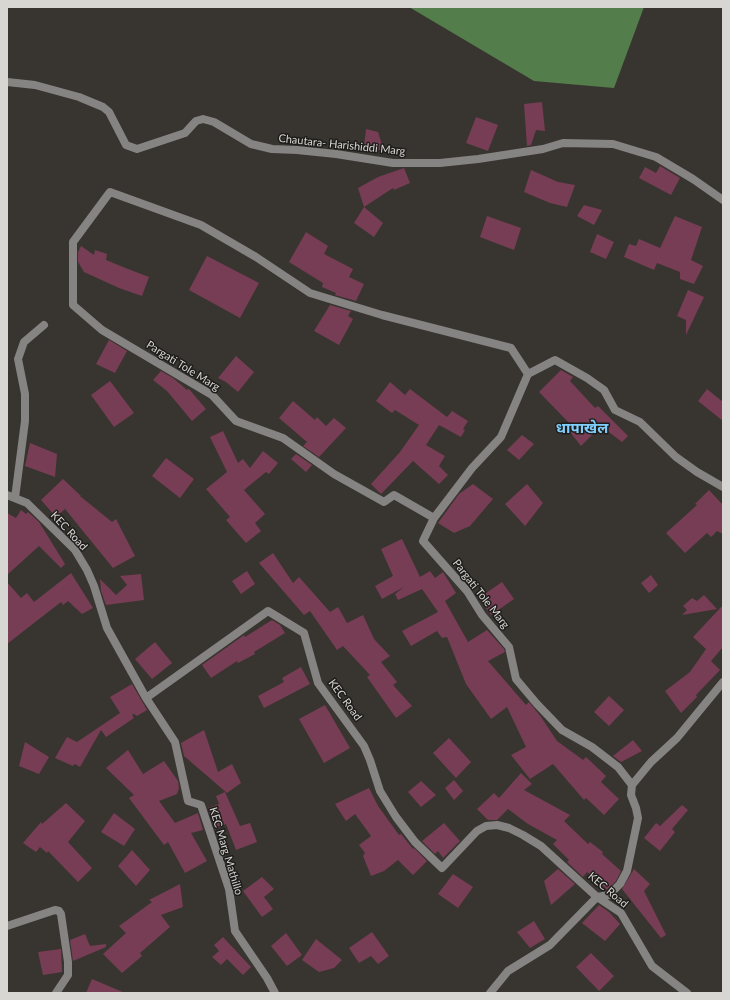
<!DOCTYPE html>
<meta charset="utf-8">
<style>
body{margin:0}
#map{position:relative;width:730px;height:1000px;overflow:hidden;background:#383530;font-family:Lato,sans-serif}
canvas{display:block}
.frame{position:absolute;inset:0;border:8px solid #d8d6d2;pointer-events:none}
</style>
<div id="map">
<canvas width="730" height="1000"></canvas>
<div class="frame"></div>
</div>
<script>
const context = document.querySelector('canvas').getContext('2d');
context.lineJoin = 'round';
function fillPath(path, color) { context.fillStyle = color; context.fill(path, 'evenodd'); }
const poly = rows => new Path2D(rows.map(r => 'M' + r).join(''));
function trace(path, color, width, dash) { context.strokeStyle = color; context.lineWidth = width; context.lineCap = dash ? 'butt' : 'round'; context.setLineDash(dash || []); context.stroke(path); }
function drawText(font, color, halo, rows, align = 'center') {
  context.font = font + ' Lato,"Noto Sans Devanagari",sans-serif'; context.lineWidth = 3; context.setLineDash([]); context.textBaseline = 'middle'; context.strokeStyle = halo; context.fillStyle = color; for (const [text, x, y, turn = 0] of rows) {
    context.save(); context.translate(x, y); context.rotate((+turn || 0) * Math.PI / 180); context.textAlign = isNaN(turn) ? turn : align; if (halo) context.strokeText(text, 0, 0); context.fillText(text, 0, 0); context.restore();
  }
}
fillPath(poly([
 [409,7,644,7,614,88,534,81]
]), '#547d4c');
fillPath(poly([
 [542,102,545,131,536,130,531,145,527,146,524,104],
 [476,117,498,125,488,151,466,143],
 [366,129,378,132,384,151,364,147],
 [660,166,680,178,671,195,639,178,645,167,656,173],
 [404,168,410,183,394,190,393,188,364,207,358,188,378,177],
 [531,170,558,182,575,185,567,207,550,203,524,192],
 [584,205,602,210,594,225,577,216],
 [364,207,383,223,374,237,354,223],
 [487,216,521,228,514,250,480,237],
 [675,216,702,227,691,260,703,266,694,284,680,279,680,272,657,263,654,270,624,257,629,244,636,246,639,239,660,248],
 [306,232,328,246,324,254,353,269,349,277,364,284,356,301,335,295,336,293,322,287,323,283,289,262],
 [597,234,614,242,606,259,590,252],
 [81,246,94,255,95,250,107,254,106,260,128,269,149,277,142,296,119,288,84,272,78,262,78,252],
 [207,256,259,283,240,318,189,290],
 [688,290,704,297,686,335,686,320,677,316],
 [330,305,351,311,348,316,353,319,339,345,314,331],
 [109,340,127,351,115,373,96,364],
 [236,356,254,372,238,392,226,382,218,378],
 [561,370,573,377,570,381,595,408,598,406,628,436,622,442,601,426,581,446,570,432,574,428,539,392],
 [161,371,173,378,187,390,189,389,206,409,192,421,167,391,153,380],
 [110,381,134,413,114,427,91,395],
 [390,382,405,395,410,389,447,417,452,411,468,421,463,429,465,430,461,437,439,425,426,445,445,456,439,466,448,475,439,484,413,461,381,494,371,484,400,452,419,425,395,410,392,413,376,401],
 [707,389,723,402,723,421,698,401],
 [293,401,315,420,317,417,326,426,334,418,346,428,319,457,303,446,307,442,279,418],
 [223,431,238,463,243,459,250,468,263,451,278,463,269,474,266,472,244,490,265,514,255,523,261,531,246,543,226,520,230,517,206,489,227,472,210,437],
 [522,435,534,444,519,460,507,450],
 [30,443,57,454,55,477,25,466],
 [296,454,312,465,306,472,291,459],
 [166,458,194,479,180,498,152,476],
 [63,479,81,496,80,496,112,522,116,519,135,556,113,568,65,509,56,517,41,500],
 [473,484,493,499,470,526,454,533,438,523,459,494],
 [527,484,543,503,525,526,505,504],
 [709,490,723,505,723,534,717,531,711,537,707,533,685,553,666,533,697,505,695,504],
 [21,510,26,514,28,512,39,522,65,564,61,568,39,546,7,575,7,513,16,518],
 [402,539,420,577,430,571,435,578,443,572,456,593,445,601,468,642,487,630,504,649,505,652,488,661,526,705,529,702,541,717,557,741,583,760,586,757,606,776,601,782,619,799,604,815,586,798,584,800,553,764,530,779,511,755,526,747,507,707,491,719,466,684,447,637,442,638,437,631,411,646,402,631,438,612,422,589,398,600,395,594,404,587,382,599,375,586,393,576,381,549],
 [273,553,293,583,299,577,330,612,338,607,347,623,363,615,374,639,390,656,381,662,397,682,393,685,412,706,396,718,367,677,370,675,343,646,337,650,310,611,304,615,259,563],
 [247,571,255,584,241,594,232,581],
 [71,573,93,608,82,614,68,601,63,605,61,602,7,644,7,582,21,598,27,593,34,602],
 [141,574,144,600,106,605,101,591,100,579,116,595,127,585,120,576],
 [651,575,658,585,649,593,641,583],
 [502,582,514,599,491,615,479,598],
 [704,595,717,609,682,615,687,610,683,606,692,598,697,601],
 [723,605,723,647,711,661,720,670,696,695,697,697,681,713,665,691,690,672,706,649,693,637],
 [272,620,280,625,285,633,254,652,255,654,238,663,237,661,211,678,202,665,244,635,245,637],
 [155,642,172,663,152,679,135,659],
 [301,667,310,684,264,708,258,696,284,682,282,678],
 [132,684,147,710,137,716,134,714,132,715,134,718,106,737,101,730,80,767,75,764,73,766,55,758,67,737,77,742,120,713,110,697],
 [609,696,624,710,609,726,594,712],
 [325,705,350,748,324,763,299,719],
 [204,730,218,772,232,764,241,783,227,793,184,756,181,743],
 [449,738,471,762,456,778,433,753],
 [633,740,642,751,621,762,613,756],
 [25,742,49,757,39,774,19,766],
 [128,750,143,774,164,761,178,781,179,788,177,794,159,801,175,823,198,813,203,830,191,833,207,861,185,873,168,842,164,845,129,798,134,795,106,768],
 [521,773,532,784,524,790,570,815,564,821,588,844,590,842,603,852,602,854,621,871,616,881,607,890,587,872,583,877,567,862,569,860,553,844,557,840,528,824,508,809,497,820,488,820,477,809,494,793,499,798],
 [454,780,463,791,454,800,445,788],
 [421,781,436,795,421,807,408,792],
 [369,788,378,806,399,835,401,834,413,849,414,848,427,861,413,875,398,860,384,871,371,876,363,856,365,853,359,845,371,836,355,814,346,821,335,804],
 [225,792,240,826,250,823,257,842,236,850,226,824,218,827,218,826,214,827,208,808,219,804,216,796],
 [66,803,85,821,68,842,92,868,78,882,48,851,47,853,40,847,36,852,23,843,41,822,42,824],
 [682,805,688,810,672,829,675,832,660,851,644,838,656,823,660,826],
 [114,813,135,829,124,846,101,832],
 [444,823,460,841,443,858,438,851,435,854,422,841],
 [132,850,150,870,136,886,118,866],
 [558,869,575,884,551,905,544,881],
 [634,869,650,884,644,891,666,935,661,938,622,889],
 [453,874,473,887,458,908,438,894],
 [262,877,274,889,264,897,273,909,262,917,243,891],
 [180,884,183,907,161,915,170,927,140,953,142,956,122,973,103,954,126,933,119,926,152,902,149,900],
 [599,905,609,912,620,924,605,941,582,923],
 [534,921,545,939,530,948,517,932],
 [372,932,389,956,378,964,371,956,359,963,349,948],
 [286,933,302,955,287,966,271,946],
 [85,934,90,946,106,944,106,947,73,961,70,940],
 [223,937,251,967,243,975,227,959,221,965,212,957,219,951,214,945],
 [316,939,342,960,334,968,319,972,302,960],
 [61,949,62,972,43,975,38,952],
 [591,953,614,976,599,991,576,967],
 [92,979,125,993,86,993]
]), '#773d54');
trace(poly([
 [7,82,35,85,79,97,103,107,109,112,126,145,137,149,185,133,196,121,203,119,214,122,251,144,272,149,297,150,336,154,393,163,440,163,478,159,543,149,563,143,613,144,656,157,693,179,723,200],
 [7,495,27,503,75,550,87,570,94,586,107,628,146,698,268,611,304,633,318,683,364,746,370,760,380,791,396,817,415,842,442,868,477,831,486,826,497,825,509,828,523,835,541,846,597,897,621,913,652,966,687,993],
 [15,498,25,421,25,394,18,359,24,342,44,325],
 [434,518,472,468,501,437,528,374,555,360,587,378,604,390,615,410,640,422,676,457,697,472,723,487],
 [146,698,175,742,188,801,201,805,229,889,235,931,267,978,275,993],
 [632,785,651,762,677,738,723,682],
 [7,926,55,910,59,911,61,914,68,962,68,975,56,993],
 [490,993,508,971,550,945,597,897,609,895,620,884,627,871,638,818,636,808,631,795,632,785,618,767,592,747,562,730,537,704,516,679,509,647,482,615,467,591,423,541,434,518,394,495,384,502,334,474,283,438,236,421,212,395,102,330,73,305,73,242,110,192,201,225,256,257,310,293,382,315,511,348,528,374]
]), '#868383', 8);
drawText('11px', '#d8d6d2', '#1e1d1b', [
 ["Chautara- Harishiddi Marg",342,145,6],
 ["Pargati Tole Marg",183,366,32],
 ["KEC Road",69,531,47],
 ["Pargati Tole Marg",481,594,52],
 ["KEC Road",345,700,54],
 ["KEC Marg Mathillo",226,851,73],
 ["KEC Road",608,890,40]
]);
drawText('bold 15px', '#81cefc', '#1e1d1b', [
 ["धापाखेल",582,428]
]);
</script>
